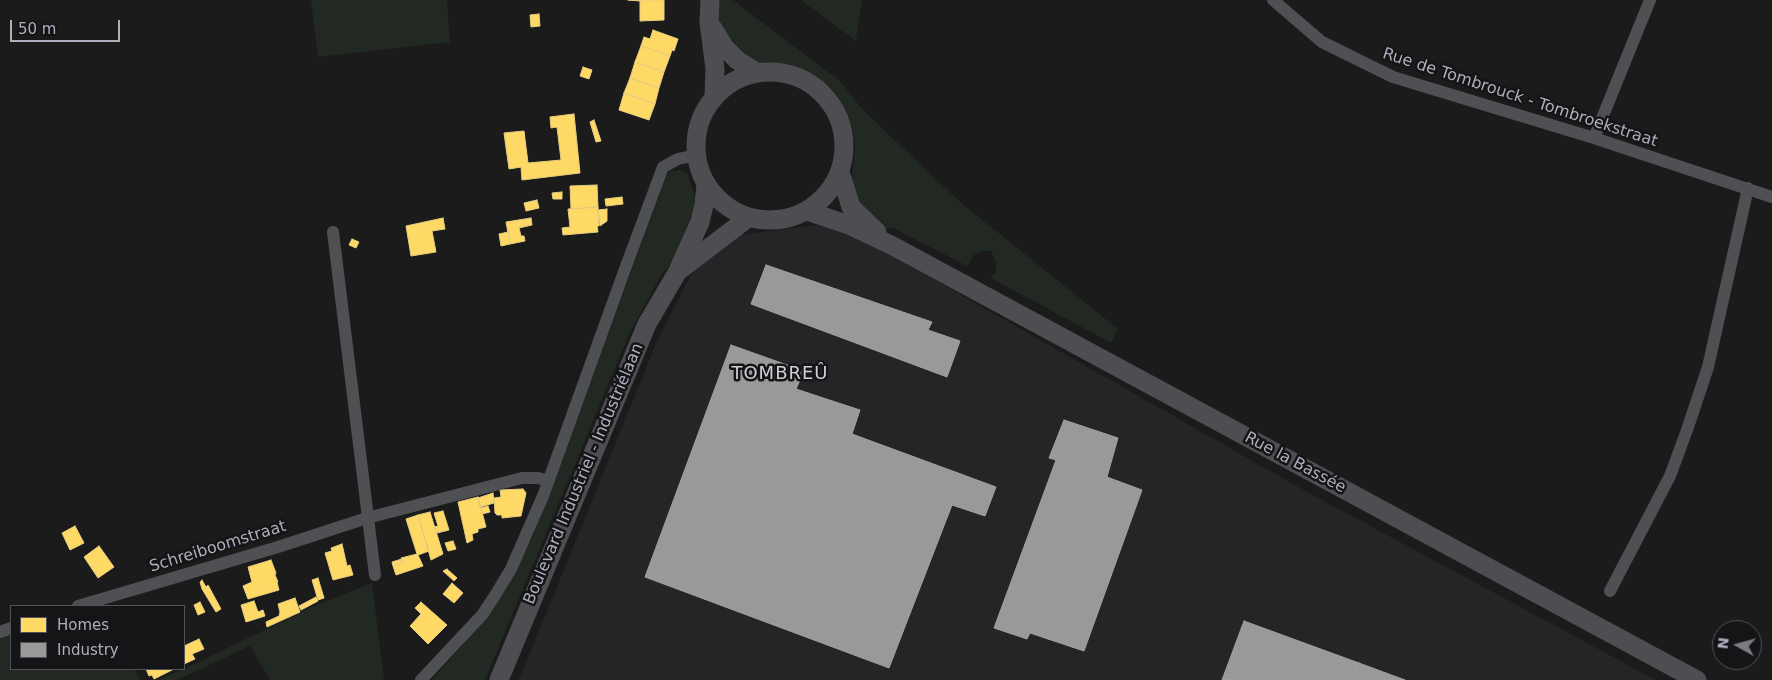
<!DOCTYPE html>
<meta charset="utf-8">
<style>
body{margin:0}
#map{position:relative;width:1772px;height:680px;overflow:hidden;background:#1b1b1b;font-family:"DejaVu Sans",sans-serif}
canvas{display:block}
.legend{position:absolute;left:10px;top:605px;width:175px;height:65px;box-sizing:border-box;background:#151517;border:1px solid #525359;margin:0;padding:6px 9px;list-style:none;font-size:15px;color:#adb0bc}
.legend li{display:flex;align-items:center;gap:10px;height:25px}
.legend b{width:25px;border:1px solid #525359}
.north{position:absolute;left:1712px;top:620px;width:50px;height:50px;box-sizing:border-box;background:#151517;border:1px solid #525359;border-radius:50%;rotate:277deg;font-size:14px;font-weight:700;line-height:20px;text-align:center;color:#adb0bc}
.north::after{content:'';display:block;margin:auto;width:18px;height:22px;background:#7a7c84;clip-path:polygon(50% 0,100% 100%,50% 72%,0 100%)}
.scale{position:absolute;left:10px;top:20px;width:110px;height:22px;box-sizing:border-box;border:2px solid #adb0bc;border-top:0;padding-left:6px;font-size:15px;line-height:18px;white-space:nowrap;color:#adb0bc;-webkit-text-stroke:4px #151517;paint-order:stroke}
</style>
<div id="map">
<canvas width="1772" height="680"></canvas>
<ul class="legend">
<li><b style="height:14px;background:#ffd966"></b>Homes</li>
<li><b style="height:14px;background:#999"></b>Industry</li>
</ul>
<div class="north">N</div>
<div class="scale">50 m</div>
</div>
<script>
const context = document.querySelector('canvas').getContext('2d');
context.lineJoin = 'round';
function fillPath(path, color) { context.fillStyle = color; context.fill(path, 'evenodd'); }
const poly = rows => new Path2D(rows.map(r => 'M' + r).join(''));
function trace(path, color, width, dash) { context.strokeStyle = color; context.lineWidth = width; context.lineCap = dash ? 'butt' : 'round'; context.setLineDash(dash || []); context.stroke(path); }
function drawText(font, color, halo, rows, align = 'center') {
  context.font = font + ' "DejaVu Sans",sans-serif'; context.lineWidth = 5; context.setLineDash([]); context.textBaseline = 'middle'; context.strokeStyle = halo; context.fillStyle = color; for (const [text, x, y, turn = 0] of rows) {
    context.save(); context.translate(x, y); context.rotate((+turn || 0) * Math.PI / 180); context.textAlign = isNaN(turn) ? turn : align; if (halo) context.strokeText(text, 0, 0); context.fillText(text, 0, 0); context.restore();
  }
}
fillPath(poly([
 [819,225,832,226,849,231,1298,487,1656,680,519,680,658,339,694,269,729,236]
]), '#252527');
fillPath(poly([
 [311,0,447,0,450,42,318,57],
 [718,0,733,0,841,82,863,110,959,201,1118,329,1111,343,991,278,996,272,996,261,991,251,981,251,974,255,967,266,893,228,887,229,863,213,851,188,855,148,854,136,851,123,840,99,831,88,814,75,798,68,784,64,755,64,738,56,717,18],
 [801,0,862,0,856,41],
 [680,170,687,173,695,196,693,225,674,262,663,272,630,332,485,680,432,680,492,611,515,573,533,536,667,175,670,171],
 [372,583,384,680,270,680,250,646,177,680,157,680,184,669,312,607],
 [11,634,11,669,134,669,141,680,0,680,0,638]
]), '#212922');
const homes = poly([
 [628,0,664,0,664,20,640,21,640,1,628,0],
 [539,14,540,26,531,27,530,15,539,14],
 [653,30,678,39,674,51,672,50,670,56,641,46,644,37,650,39,653,30],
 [641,46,670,56,664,72,635,62,641,46],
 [635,62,664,72,659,88,630,78,635,62],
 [583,67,592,70,589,79,580,76,583,67],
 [630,78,659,88,655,104,624,93,630,78],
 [624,93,655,104,649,120,619,110,624,93],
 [574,114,580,173,522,180,521,167,509,169,504,133,524,131,528,163,561,160,557,127,551,128,550,117,574,114],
 [594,120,601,141,596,142,590,122,594,120],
 [597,185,598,207,571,209,570,186,597,185],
 [562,192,562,199,553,199,552,193,562,192],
 [622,197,623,204,606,206,605,199,622,197],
 [537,200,539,208,526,211,524,203,537,200],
 [598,207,599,226,597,226,598,232,563,235,562,228,570,227,568,209,598,207],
 [607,209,607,221,600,226,598,210,607,209],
 [443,218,445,229,432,231,436,252,411,256,406,226,443,218],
 [531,218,532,225,519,228,521,236,524,236,525,241,510,244,506,222,531,218],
 [508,232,510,244,501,246,499,234,508,232],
 [352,239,359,242,356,248,349,245,352,239],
 [523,489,526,493,521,516,502,518,502,515,497,515,495,513,494,498,501,497,500,490,523,489],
 [493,493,494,503,480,507,478,498,493,493],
 [478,497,486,527,478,529,478,532,472,534,473,540,467,543,458,502,478,497],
 [488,506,490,512,482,514,481,508,488,506],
 [443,511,449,530,437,533,434,527,438,526,434,513,443,511],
 [430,512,443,554,431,560,418,515,430,512],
 [418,515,429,551,418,555,423,566,396,575,393,566,403,563,401,558,417,554,406,519,418,515],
 [75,526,84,543,70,550,62,533,75,526],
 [453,541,456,549,448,551,445,543,453,541],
 [342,544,347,566,350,565,353,575,333,580,325,553,332,551,331,548,342,544],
 [99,546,114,567,98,578,84,557,99,546],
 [402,559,403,563,393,566,392,562,402,559],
 [271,560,276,573,275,575,278,582,277,582,279,590,248,599,243,586,252,582,248,567,271,560],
 [447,569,457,578,454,581,443,571,447,569],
 [318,578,324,598,318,600,312,580,318,578],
 [202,580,206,587,208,585,221,609,216,612,202,589,200,582,202,580],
 [452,583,463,593,454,603,443,594,452,583],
 [316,597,318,601,301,610,299,606,316,597],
 [295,598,300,612,267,627,266,622,279,616,280,612,278,604,295,598],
 [254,601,258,612,263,610,265,616,246,622,241,605,254,601],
 [200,602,205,612,198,615,194,605,200,602],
 [421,602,447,625,428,644,410,626,421,614,415,608,421,602],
 [199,639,204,649,192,654,195,659,184,664,184,646,199,639],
 [146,669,174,669,154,679,152,675,149,676,146,669]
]);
fillPath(homes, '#ffd966');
trace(homes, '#e6cd80', 1);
const industry = poly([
 [766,265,932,322,928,330,960,341,947,377,751,304,766,265],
 [731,345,804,371,796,389,860,410,852,434,996,487,985,516,952,505,889,668,645,577,731,345],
 [1064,420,1118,438,1107,477,1142,490,1084,651,1030,633,1027,639,994,628,1056,460,1049,458,1064,420],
 [1244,621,1359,663,1353,680,1222,680,1244,621],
 [1359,663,1405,680,1353,680,1359,663]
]);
fillPath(industry, '#999');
trace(industry, '#9fa0a4', 1);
trace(poly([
 [1273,0,1322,42,1393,77,1594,138,1772,197],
 [1594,138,1650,0],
 [333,232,375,575],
 [1610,591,1670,476,1687,430,1708,367,1748,188],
 [78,606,278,547,367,518,522,478,538,478,548,481],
 [0,632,11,628],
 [421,680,482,615,494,597,511,569,543,496,625,269,663,167,678,159,696,155]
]), '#4f5054', 12);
trace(poly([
 [710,0,709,22,715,69,714,97],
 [712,27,725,48,737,60,756,72],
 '696 146a74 74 0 1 1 148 0a74 74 0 1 1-148 0Z',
 [840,172,851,207,877,232],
 [807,211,849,225,893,246,1697,680],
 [681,269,748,218],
 [499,680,647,324,678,271,700,222,704,205,706,185]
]), '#4e4e52', 19);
drawText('16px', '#adb0bc', '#151517', [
 ["Rue de Tombrouck - Tombroekstraat",1520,98,18],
 ["Rue la Bassée",1295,463,28],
 ["Boulevard Industriel - Industriélaan",584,474,-67],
 ["Schreiboomstraat",218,547,-17]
]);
context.letterSpacing = '1px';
drawText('18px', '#ced0d8', '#151517', [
 ["TOMBREÛ",780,374]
]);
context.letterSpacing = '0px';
</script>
